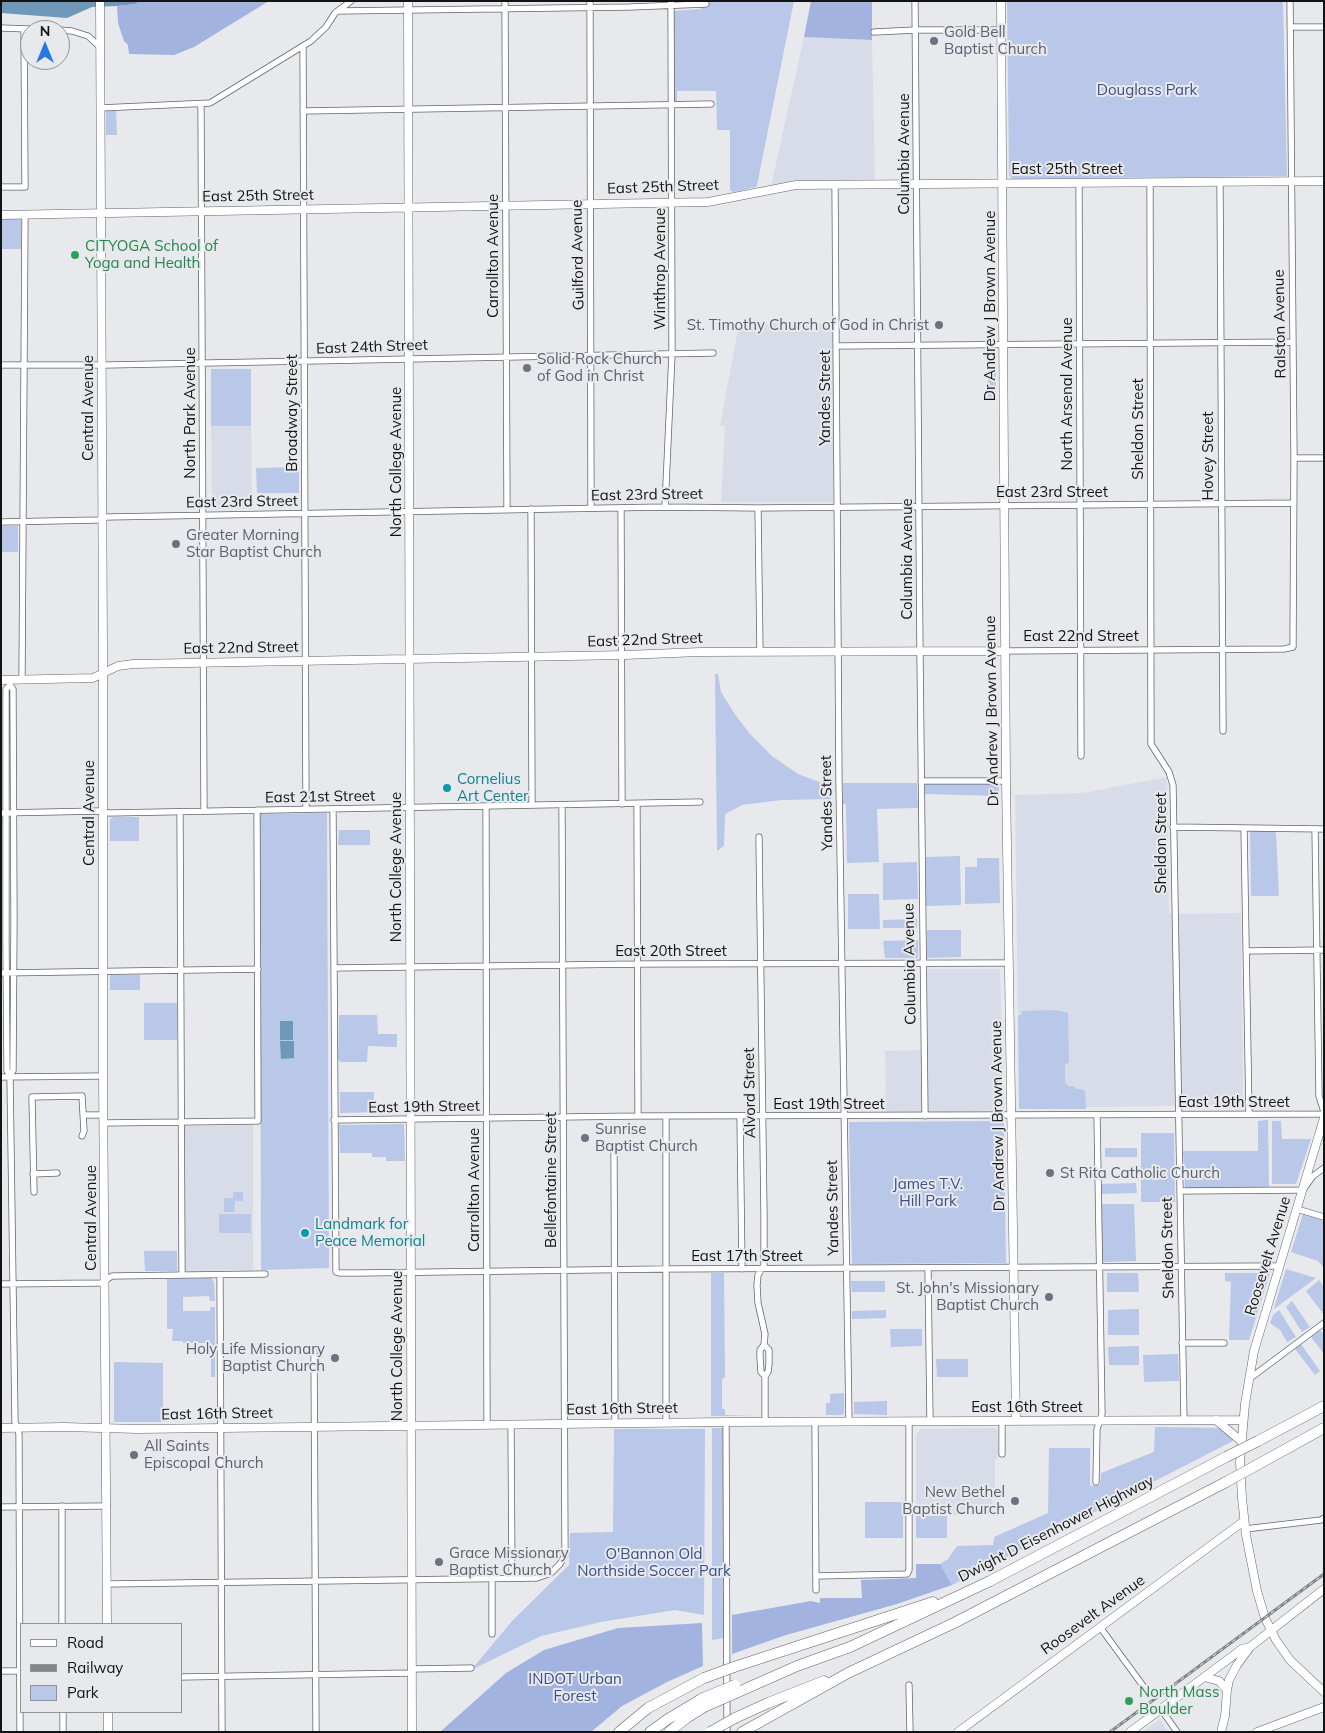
<!DOCTYPE html>
<style>
body{margin:0}
#map{position:relative;width:1325px;height:1733px;overflow:hidden;background:#e7e9ed;font-family:Mulish,sans-serif}
canvas{display:block}
.frame{position:absolute;inset:0;border:2px solid #121314;pointer-events:none}
.legend{position:absolute;left:20px;top:1623px;width:162px;height:90px;box-sizing:border-box;background:#e7e9ed;border:1px solid #929396;margin:0;padding:6px 9px;list-style:none;font-size:15px;color:#121314}
.legend li{display:flex;align-items:center;gap:10px;height:25px}
.legend b{width:25px;border:1px solid #929396}
.north{position:absolute;left:20px;top:20px;width:50px;height:50px;box-sizing:border-box;background:#e7e9ed;border:1px solid #929396;border-radius:50%;rotate:0deg;font-size:14px;font-weight:700;line-height:20px;text-align:center;color:#121314}
.north::after{content:'';display:block;margin:auto;width:18px;height:22px;background:#2679e3;clip-path:polygon(50% 0,100% 100%,50% 72%,0 100%)}
</style>
<div id="map">
<canvas width="1325" height="1733"></canvas>
<div class="frame"></div>
<ul class="legend">
<li><b style="height:6px;background:#fff"></b>Road</li>
<li><b style="height:6px;background:#848588"></b>Railway</li>
<li><b style="height:14px;background:#b9c7e9"></b>Park</li>
</ul>
<div class="north">N</div>
</div>
<script>
const context = document.querySelector('canvas').getContext('2d');
context.lineJoin = 'round';
function fillPath(path, color) { context.fillStyle = color; context.fill(path, 'evenodd'); }
const poly = rows => new Path2D(rows.map(r => 'M' + r).join(''));
function trace(path, color, width, dash) { context.strokeStyle = color; context.lineWidth = width; context.lineCap = dash ? 'butt' : 'round'; context.setLineDash(dash || []); context.stroke(path); }
function drawText(font, color, halo, rows, align = 'center') {
  context.font = font + ' Mulish,sans-serif'; context.lineWidth = 4; context.setLineDash([]); context.textBaseline = 'middle'; context.strokeStyle = halo; context.fillStyle = color; for (const [text, x, y, turn = 0] of rows) {
    context.save(); context.translate(x, y); context.rotate((+turn || 0) * Math.PI / 180); context.textAlign = isNaN(turn) ? turn : align; if (halo) context.strokeText(text, 0, 0); context.fillText(text, 0, 0); context.restore();
  }
}
fillPath(poly([
 [804,37,872,40,875,180,790,182,771,186],
 [833,323,833,502,721,502,725,426,720,426,739,324],
 [211,426,251,426,252,509,212,509],
 [1167,777,1169,914,1241,913,1243,1105,1019,1108,1015,795,1083,793],
 [927,969,1000,969,1004,1110,886,1114,885,1051,928,1050],
 [253,1125,253,1270,185,1271,183,1126],
 [995,1428,997,1430,998,1439,998,1458,995,1459,995,1488,992,1489,993,1515,916,1515,916,1435,921,1429],
 [1160,1719,1169,1732,1142,1732]
]), '#d8dce8');
fillPath(poly([
 [707,1,794,1,757,185,756,187,739,191,733,192,730,190,730,130,717,130,716,91,677,91,677,101,674,101,673,11,701,9,701,7,707,7],
 [1007,1,1283,1,1287,176,1013,179,1009,175],
 [106,110,116,110,117,135,106,135],
 [1,219,21,219,21,249,1,249],
 [988,361,996,361,996,401,988,401],
 [211,369,251,369,251,426,211,426],
 [299,467,299,493,257,493,256,468],
 [1,526,18,526,18,552,1,552],
 [715,674,718,674,721,692,734,713,750,734,772,756,798,774,830,786,831,799,782,800,742,805,725,814,724,846,717,851],
 [843,783,917,783,918,808,877,809,879,862,847,863,846,804,843,804],
 [925,784,999,784,999,796,924,794],
 [327,813,329,1268,261,1270,260,814],
 [113,817,139,817,139,841,110,841,110,819],
 [339,830,370,830,370,845,338,845],
 [1250,831,1274,831,1276,833,1279,896,1251,896],
 [960,856,961,905,926,906,926,857],
 [977,858,999,858,1000,903,965,904,965,867,977,867],
 [917,862,918,899,883,900,883,863],
 [848,894,879,894,880,929,848,929],
 [917,919,917,928,883,928,883,920],
 [927,930,961,930,961,957,927,958],
 [918,940,918,958,885,958,883,941],
 [110,975,140,975,140,990,110,990],
 [144,1003,177,1003,177,1040,144,1040],
 [1054,1010,1068,1013,1069,1063,1065,1064,1065,1082,1068,1086,1075,1086,1075,1089,1081,1089,1085,1091,1086,1109,1019,1109,1018,1016,1022,1014,1021,1011],
 [339,1015,377,1015,378,1034,397,1034,397,1047,368,1046,367,1062,340,1062,338,1059],
 [340,1092,374,1092,374,1112,340,1113],
 [1268,1120,1269,1188,1185,1189,1183,1151,1258,1151,1258,1121],
 [1004,1121,1006,1263,852,1264,849,1122],
 [1272,1121,1281,1121,1282,1139,1311,1139,1296,1184,1272,1184],
 [404,1124,405,1161,386,1161,386,1157,372,1157,372,1153,340,1153,339,1125],
 [1141,1133,1174,1133,1175,1202,1141,1202],
 [1105,1148,1137,1148,1137,1157,1105,1157],
 [1136,1183,1137,1193,1101,1194,1101,1184],
 [233,1192,243,1192,243,1201,235,1201,234,1212,224,1212,224,1198,233,1198],
 [1101,1204,1134,1204,1136,1261,1102,1262],
 [219,1214,251,1214,251,1233,219,1233],
 [1303,1214,1324,1221,1324,1268,1318,1261,1291,1252],
 [144,1251,177,1251,177,1271,145,1271],
 [1286,1269,1316,1278,1274,1309,1274,1308],
 [711,1273,724,1273,725,1377,722,1379,722,1409,725,1409,725,1415,755,1416,711,1416],
 [1107,1273,1138,1273,1139,1292,1107,1292],
 [1225,1273,1270,1273,1249,1340,1229,1340,1231,1282,1225,1281],
 [211,1278,214,1282,215,1301,210,1301,209,1296,183,1297,183,1311,210,1311,210,1307,215,1307,215,1377,211,1377,211,1343,183,1343,183,1341,172,1341,173,1329,167,1329,167,1279],
 [1319,1280,1324,1287,1324,1315,1306,1291],
 [851,1281,885,1281,885,1292,852,1292],
 [1292,1301,1310,1327,1302,1332,1286,1307],
 [1139,1309,1139,1335,1108,1335,1108,1310],
 [886,1310,886,1318,852,1319,852,1311],
 [1279,1310,1296,1337,1287,1342,1280,1330,1270,1323,1273,1315],
 [890,1329,922,1329,922,1346,891,1347],
 [1320,1330,1324,1334,1324,1354,1311,1337],
 [1301,1344,1320,1371,1315,1375,1295,1349],
 [1139,1346,1139,1365,1109,1365,1108,1347],
 [1178,1354,1179,1381,1144,1382,1143,1355],
 [936,1359,968,1359,968,1377,937,1377],
 [114,1362,163,1363,163,1422,114,1422],
 [844,1393,844,1413,842,1415,826,1415,826,1403,830,1403,830,1394],
 [887,1401,887,1415,854,1414,854,1402],
 [1155,1427,1219,1428,1229,1434,1233,1441,952,1585,940,1564,948,1559,957,1546,993,1545,994,1537,1048,1513,1049,1448,1090,1448,1090,1486,1100,1485,1101,1473,1154,1452],
 [712,1428,723,1428,725,1638,712,1640],
 [614,1429,705,1429,704,1615,675,1610,601,1622,541,1636,471,1670,513,1620,569,1565,570,1533,613,1532],
 [865,1502,903,1502,903,1538,865,1538],
 [916,1516,947,1516,947,1538,916,1538]
]), '#b9c7e9');
fillPath(poly([
 [140,1,269,1,194,47,174,55,129,54,128,45,124,41,118,23,117,6,135,4],
 [811,1,872,1,872,40,804,37],
 [916,1564,940,1564,952,1585,897,1604,786,1635,732,1654,732,1615,811,1601,820,1603,820,1598,862,1598,861,1580,916,1578],
 [702,1623,703,1666,667,1682,622,1706,591,1732,440,1732,506,1673,544,1650,618,1628]
]), '#a2b3e0');
fillPath(poly([
 [1,1,140,1,135,4,117,6,92,7,67,18,1,13],
 [280,1021,293,1021,293,1040,280,1040],
 [280,1041,294,1041,294,1058,281,1059]
]), '#6d98b9');
const street = poly([
 [505,1,507,510],
 [590,1,591,508],
 [915,1,920,654,925,1116],
 [339,11,630,7,706,4],
 [1290,27,1324,27],
 [1,28,57,30],
 [60,30,72,31,88,36,99,46],
 [874,32,916,30,1001,30],
 [303,47,306,809],
 [201,105,204,811],
 [100,108,210,103,311,41,326,27,335,13,351,1],
 [303,111,711,104],
 [1150,182,1151,744,1169,772,1173,785,1184,1420],
 [1220,182,1223,731],
 [1079,183,1081,756],
 [835,185,839,784,849,1422],
 [1,187,25,187,24,29],
 [837,346,1293,342],
 [1,365,107,365,713,353],
 [1294,458,1324,458],
 [665,507,672,354,671,1],
 [621,508,622,804],
 [758,508,760,652],
 [531,509,532,805],
 [1,522,98,520,107,517,665,507,758,508,1294,503],
 [1005,651,1284,649,1293,647,1294,458,1290,1],
 [22,679,25,214],
 [10,680,10,685,13,689,14,920,13,1071,10,1074,10,1077,15,1422,19,1434,20,1732],
 [10,685,6,689,6,947,7,1071,10,1074],
 [921,781,1006,781],
 [637,804,638,1116],
 [486,806,487,1424],
 [333,809,336,1272,339,1273,360,1273,663,1269,1279,1266],
 [180,812,182,1275],
 [1,813,99,811,109,813,700,802],
 [1173,827,1324,829],
 [1244,828,1249,1114],
 [1315,829,1319,1096,1324,1112],
 [759,837,764,1215,764,1265,758,1275,757,1285,758,1303,765,1334,764,1345,760,1350,760,1357,761,1372,765,1376,765,1422],
 [1246,951,1324,950],
 [334,968,638,964,1008,963],
 [1,973,258,969],
 [1,1077,103,1076],
 [84,1115,104,1115],
 [666,1116,666,1423],
 [740,1116,742,1269],
 [334,1120,638,1116,1324,1114],
 [104,1123,258,1121,257,810],
 [614,1151,615,1423],
 [33,1174,57,1173],
 [1180,1191,1303,1190,1313,1176,1324,1168],
 [34,1192,32,1097,82,1096,84,1131,82,1136],
 [1297,1209,1324,1217],
 [928,1268,930,1421],
 [220,1275,222,1732],
 [1,1284,101,1283,112,1276,265,1274],
 [1182,1343,1224,1343],
 [764,1345,769,1350,769,1364,768,1372,765,1376],
 [314,1351,316,1732],
 [1249,1379,1324,1323],
 [1002,1421,1002,1454],
 [726,1422,727,1732],
 [815,1422,816,1590],
 [511,1424,512,1578],
 [1096,1482,1097,1429,1102,1414,1097,1115],
 [62,1506,62,1624],
 [1,1507,107,1506],
 [1245,1529,1321,1520,1324,1518],
 [816,1576,907,1574,909,1570,909,1422],
 [492,1578,492,1634],
 [107,1584,537,1578,551,1573,560,1564,565,1555,562,805],
 [1100,1627,1149,1694],
 [411,1669,471,1668],
 [1,1671,20,1671],
 [181,1677,411,1673],
 [909,1685,910,1732],
 [1161,1709,1177,1732],
 [63,1712,63,1732]
]);
const secondary = poly([
 [100,1,103,650,103,1076,107,1624],
 [408,1,412,1732],
 [1001,1,1006,781,1016,1421],
 [1,215,708,202,796,185,1324,181],
 [1,680,93,678,118,666,133,664,625,655,700,652,1005,651],
 [1324,1118,1254,1351,1245,1404,1240,1462,1242,1498,1246,1535,1257,1591,1265,1618,1276,1640,1290,1660,1324,1692],
 [1216,1420,1241,1441],
 [1,1428,64,1427,138,1429,726,1422,1243,1420],
 [1204,1677,1219,1681,1227,1690],
 [108,1712,108,1732],
 [958,1732,1244,1521],
 [1130,1732,1242,1649,1250,1647,1324,1589],
 [1221,1732,1225,1716,1227,1690,1229,1680,1237,1665,1250,1647],
 [1257,1732,1324,1707]
]);
const highway = poly([
 [1258,1441,1324,1406],
 [1257,1465,1324,1428],
 [734,1667,933,1602],
 [736,1693,797,1666,850,1647,990,1581,1226,1457],
 [735,1718,768,1703,824,1681],
 [619,1732,648,1708,704,1678],
 [650,1732,668,1719,703,1698],
 [669,1732,688,1717,704,1707],
 [742,1732,848,1673,956,1622,1226,1482]
]);
trace(street, '#636468', 7);
trace(secondary, '#636468', 9);
trace(highway, '#636468', 11);
trace(street, '#fff', 5.5);
trace(secondary, '#fff', 8);
trace(highway, '#fff', 10);
const rail = poly([
 [1110,1732,1324,1574]
]);
trace(rail, '#848588', 3);
trace(rail, '#e7e9ed', 1, [4]);
const highwayBridge = poly([
 [1226,1457,1258,1441],
 [1226,1482,1257,1465],
 [704,1678,734,1667],
 [703,1698,735,1685],
 [704,1707,736,1693],
 [710,1732,735,1718]
]);
trace(highwayBridge, '#636468', 11, []);
trace(highwayBridge, '#fff', 10);
for (const [x, y, r, color] of [
 [934,41,5,"#6b7280"],
 [75,255,5,"#2e9e5b"],
 [939,325,5,"#6b7280"],
 [527,368,5,"#6b7280"],
 [176,544,5,"#6b7280"],
 [447,788,5,"#0f9aa8"],
 [585,1138,5,"#6b7280"],
 [1050,1173,5,"#6b7280"],
 [305,1233,5,"#0f9aa8"],
 [1049,1297,5,"#6b7280"],
 [335,1358,5,"#6b7280"],
 [134,1455,5,"#6b7280"],
 [1015,1501,5,"#6b7280"],
 [439,1562,5,"#6b7280"],
 [1129,1701,5,"#2e9e5b"]
]) { const dot = new Path2D(); dot.arc(x, y, r, 0, 2 * Math.PI); context.fillStyle = color; context.fill(dot); trace(dot, '#e7e9ed', 2); }
drawText('15px', '#5b616d', '#e7e9ed', [
 ["Gold Bell",944,32],
 ["Baptist Church",944,49],
 ["St. Timothy Church of God in Christ",929,325,"right"],
 ["Solid Rock Church",537,359],
 ["of God in Christ",537,376],
 ["Greater Morning",186,535],
 ["Star Baptist Church",186,552],
 ["Sunrise",595,1129],
 ["Baptist Church",595,1146],
 ["St Rita Catholic Church",1060,1173],
 ["St. John's Missionary",1039,1288,"right"],
 ["Baptist Church",1039,1305,"right"],
 ["Holy Life Missionary",325,1349,"right"],
 ["Baptist Church",325,1366,"right"],
 ["All Saints",144,1446],
 ["Episcopal Church",144,1463],
 ["New Bethel",1005,1492,"right"],
 ["Baptist Church",1005,1509,"right"],
 ["Grace Missionary",449,1553],
 ["Baptist Church",449,1570]
], 'left');
drawText('15px', '#3b4e88', '#e7e9ed', [
 ["Douglass Park",1147,90],
 ["James T.V.",928,1184],
 ["Hill Park",928,1201],
 ["O'Bannon Old",654,1554],
 ["Northside Soccer Park",654,1571],
 ["INDOT Urban",575,1679],
 ["Forest",575,1696]
]);
drawText('15px', '#121314', '#e7e9ed', [
 ["Columbia Avenue",904,154,-90],
 ["East 25th Street",1067,169],
 ["East 25th Street",663,187,-2],
 ["East 25th Street",258,196,-1],
 ["Guilford Avenue",578,255,-91],
 ["Carrollton Avenue",493,256,-90],
 ["Winthrop Avenue",660,269,-90],
 ["Dr Andrew J Brown Avenue",990,306,-90],
 ["Ralston Avenue",1280,324,-91],
 ["East 24th Street",372,347,-2],
 ["North Arsenal Avenue",1067,394,-90],
 ["Yandes Street",825,398,-90],
 ["Central Avenue",88,408,-90],
 ["North Park Avenue",190,413,-90],
 ["Broadway Street",292,413,-90],
 ["Sheldon Street",1138,429,-90],
 ["Hovey Street",1208,456,-90],
 ["North College Avenue",396,462,-90],
 ["East 23rd Street",1052,492],
 ["East 23rd Street",647,495,-1],
 ["East 23rd Street",242,502,-1],
 ["Columbia Avenue",907,559,-90],
 ["East 22nd Street",1081,636],
 ["East 22nd Street",645,640,-2],
 ["East 22nd Street",241,648,-1],
 ["Dr Andrew J Brown Avenue",992,711,-91],
 ["East 21st Street",320,797,-1],
 ["Yandes Street",827,803,-91],
 ["Central Avenue",89,813,-90],
 ["Sheldon Street",1161,843,-90],
 ["North College Avenue",396,867,-90],
 ["East 20th Street",671,951],
 ["Columbia Avenue",910,964,-91],
 ["Alvord Street",750,1093,-91],
 ["East 19th Street",1234,1102],
 ["East 19th Street",829,1104],
 ["East 19th Street",424,1107,-1],
 ["Dr Andrew J Brown Avenue",998,1116,-91],
 ["Bellefontaine Street",551,1180,-90],
 ["Carrollton Avenue",474,1190,-90],
 ["Yandes Street",833,1208,-91],
 ["Central Avenue",91,1218,-90],
 ["Sheldon Street",1168,1248,-91],
 ["East 17th Street",747,1256],
 ["Roosevelt Avenue",1268,1256,-73],
 ["North College Avenue",397,1346,-90],
 ["East 16th Street",1027,1407],
 ["East 16th Street",622,1409,-1],
 ["East 16th Street",217,1414,-1],
 ["Dwight D Eisenhower Highway",1056,1529,-27],
 ["Roosevelt Avenue",1093,1615,-36]
]);
drawText('15px', '#27864d', '#e7e9ed', [
 ["CITYOGA School of",85,246],
 ["Yoga and Health",85,263],
 ["North Mass",1139,1692],
 ["Boulder",1139,1709]
], 'left');
drawText('15px', '#0d838f', '#e7e9ed', [
 ["Cornelius",457,779],
 ["Art Center",457,796],
 ["Landmark for",315,1224],
 ["Peace Memorial",315,1241]
], 'left');
</script>
